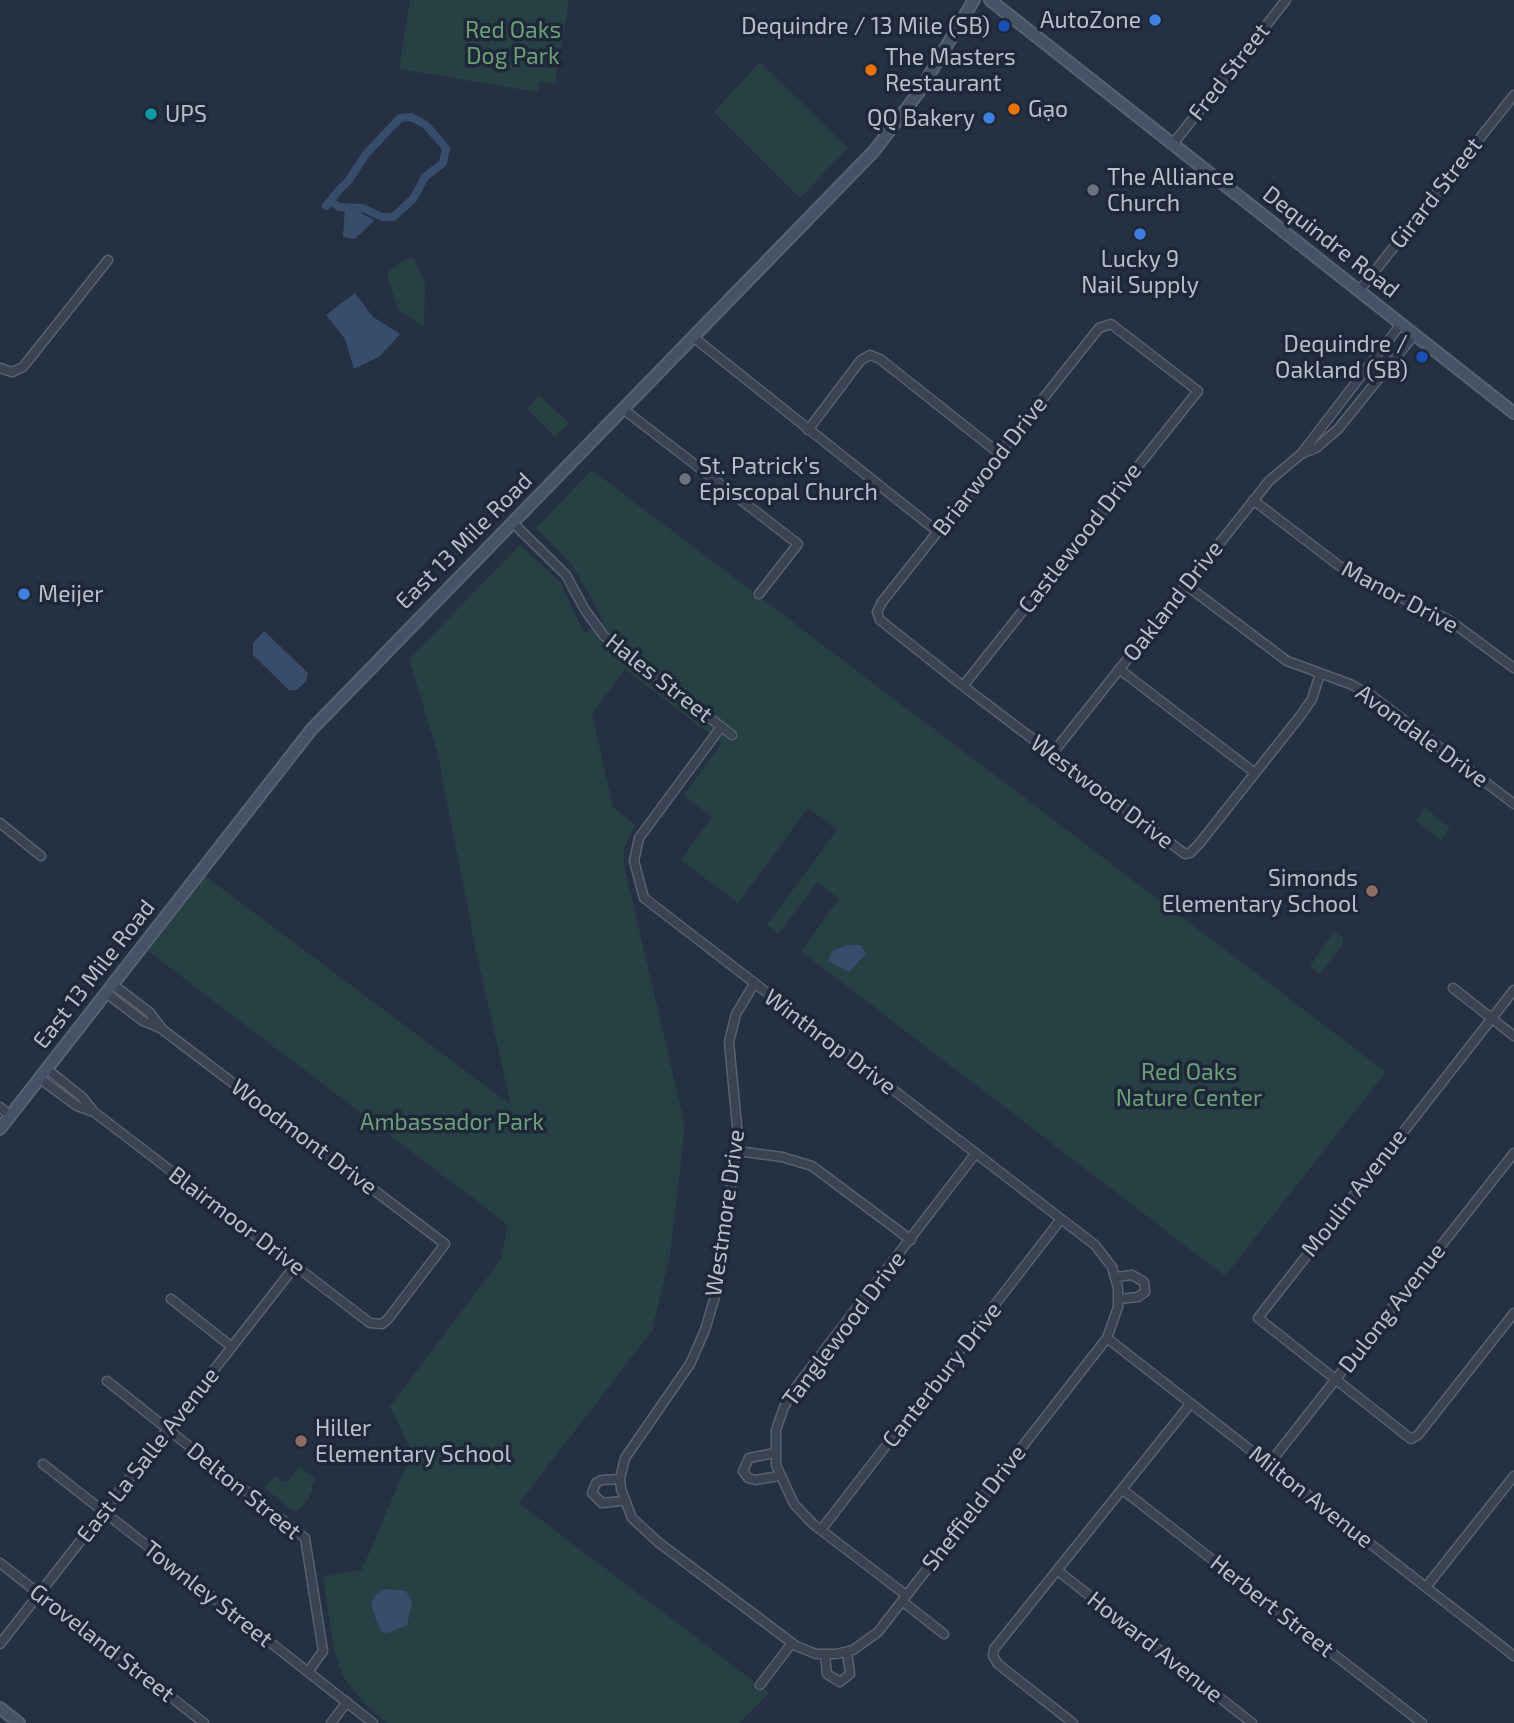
<!DOCTYPE html>
<meta charset="utf-8">
<style>
body{margin:0}
canvas{display:block;background:#253143}
</style>
<canvas width="1514" height="1723"></canvas>
<script>
const context = document.querySelector('canvas').getContext('2d');
context.lineJoin = 'round';
function fillPath(path, color) { context.fillStyle = color; context.fill(path, 'evenodd'); }
const poly = rows => new Path2D(rows.map(r => 'M' + r).join(''));
function trace(path, color, width, dash) { context.strokeStyle = color; context.lineWidth = width; context.lineCap = dash ? 'butt' : 'round'; context.setLineDash(dash || []); context.stroke(path); }
function drawText(font, color, halo, rows, align = 'center') {
  context.font = font + ' "Exo 2",sans-serif'; context.lineWidth = 7; context.setLineDash([]); context.textBaseline = 'middle'; context.strokeStyle = halo; context.fillStyle = color; for (const [text, x, y, turn = 0] of rows) {
    context.save(); context.translate(x, y); context.rotate((+turn || 0) * Math.PI / 180); context.textAlign = isNaN(turn) ? turn : align; if (halo) context.strokeText(text, 0, 0); context.fillText(text, 0, 0); context.restore();
  }
}
fillPath(poly([
 [410,0,569,0,555,84,539,81,537,92,399,69],
 [760,62,848,148,800,198,714,112],
 [408,258,414,258,425,285,424,326,398,310,388,278,389,271],
 [539,395,569,423,555,437,527,409],
 [592,470,1386,1072,1225,1276,801,951,839,899,817,882,778,934,767,925,837,830,808,808,738,903,681,860,712,817,684,795,722,743,625,669,592,714,613,807,635,825,624,848,624,865,685,1126,670,1255,652,1331,519,1503,769,1693,739,1723,387,1723,364,1703,344,1678,334,1650,323,1577,362,1570,412,1452,390,1406,500,1261,508,1225,143,947,201,873,511,1105,476,951,438,755,409,659,520,545,560,582,584,633,604,621,572,565,536,528],
 [1425,808,1450,828,1440,840,1416,820],
 [1334,932,1343,938,1343,944,1320,974,1310,966],
 [299,1467,315,1478,310,1496,299,1510,293,1511,265,1488,275,1476,283,1482,289,1480]
]), '#274044');
fillPath(poly([
 [345,207,361,207,362,214,375,220,355,239,343,237],
 [355,293,373,317,400,334,380,356,354,369,345,339,326,315],
 [264,631,308,673,306,681,297,690,289,690,253,655,253,643],
 [849,945,861,945,866,954,849,972,828,961,833,950],
 [386,1589,406,1591,412,1602,407,1625,387,1633,382,1632,377,1623,371,1603,376,1594]
]), '#384c6b');
trace(poly([
 [326,206,330,201,339,190,349,180,366,154,400,118,411,117,426,125,446,148,443,163,425,177,413,199,393,217,382,217,363,208,339,207,330,201]
]), '#384c6b', 8);
const minor = poly([
 [1173,144,1286,0],
 [1359,291,1514,95],
 [693,337,938,532],
 [0,368,12,372,23,367,108,260],
 [623,409,798,544,759,594],
 [808,430,861,360,870,355,880,359,1000,454],
 [1301,454,1401,324],
 [1253,500,1350,574,1449,620,1514,668],
 [512,522,566,575,585,610,604,636,732,735],
 [1186,585,1287,661,1350,684,1371,695,1514,804],
 [1119,669,1255,773],
 [963,686,1198,391,1111,324,1099,328,882,602,877,612,880,620,963,686,1009,721,1185,854,1190,853,1199,844,1301,715,1312,699,1320,674],
 [721,727,639,838,634,861,644,898,1095,1245,1112,1267,1118,1288,1118,1307,1107,1338,878,1632,853,1650,836,1654,816,1654,796,1646,658,1542,632,1518,621,1489,620,1479,625,1458,690,1364,705,1330,717,1290,738,1136,729,1042,736,1014,754,984],
 [1052,754,1269,481,1301,454,1316,448,1338,429,1414,335],
 [0,823,41,856],
 [1453,988,1514,1036],
 [1514,990,1258,1318,1411,1439,1418,1435,1514,1313],
 [106,993,143,1021,160,1028],
 [47,1069,82,1097,94,1112,370,1323,382,1324,388,1319,445,1244,163,1030,149,1012,112,984],
 [39,1078,77,1106,94,1112],
 [0,1107,10,1116],
 [737,1151,782,1157,812,1166,911,1240],
 [1116,1277,1132,1275,1144,1282,1145,1292,1138,1297,1119,1299],
 [171,1299,232,1347],
 [1107,1338,1514,1656],
 [107,1381,305,1538,323,1651,308,1672],
 [775,1453,749,1458,743,1471,748,1478,755,1480,779,1476],
 [43,1464,373,1723],
 [1269,1464,1514,1153],
 [620,1479,602,1480,596,1483,592,1493,602,1503,623,1501],
 [1123,1490,1422,1723],
 [821,1530,1061,1219],
 [0,1563,204,1723],
 [1058,1571,1252,1723],
 [1426,1587,1514,1476],
 [906,1595,813,1524,794,1504,776,1465,776,1430,784,1407,799,1383,976,1153],
 [902,1601,944,1634],
 [0,1644,295,1266],
 [825,1655,827,1674,840,1682,850,1674,847,1652],
 [760,1685,792,1643],
 [331,1723,347,1702],
 [1073,1723,998,1664,993,1656,994,1649,1191,1403]
]);
const secondary = poly([
 [990,0,1514,413],
 [0,1129,311,730,874,151,919,92,974,0],
 [0,1708,19,1723]
]);
trace(minor, '#576170', 11);
trace(secondary, '#576170', 14);
trace(minor, '#394352', 8);
trace(secondary, '#475266', 10);
for (const [x, y, r, color] of [
 [1155,20,7,"#3f7fe0"],
 [1004,26,7,"#1a4fb4"],
 [871,70,7,"#e8710a"],
 [1014,109,7,"#e8710a"],
 [151,114,7,"#0f9aa8"],
 [989,118,7,"#3f7fe0"],
 [1093,190,7,"#6b7280"],
 [1140,234,7,"#3f7fe0"],
 [1422,357,7,"#1a4fb4"],
 [685,479,7,"#6b7280"],
 [24,594,7,"#3f7fe0"],
 [1372,891,7,"#8d6e63"],
 [301,1441,7,"#8d6e63"]
]) { const dot = new Path2D(); dot.arc(x, y, r, 0, 2 * Math.PI); context.fillStyle = color; context.fill(dot); trace(dot, '#1e2838', 2.5); }
drawText('23px', '#b6bfcc', '#1e2838', [
 ["AutoZone",1141,20,"right"],
 ["Dequindre / 13 Mile (SB)",990,26,"right"],
 ["The Masters",885,57],
 ["Restaurant",885,83],
 ["Gạo",1028,109],
 ["UPS",165,114],
 ["QQ Bakery",975,118,"right"],
 ["The Alliance",1107,177],
 ["Church",1107,203],
 ["Lucky 9",1140,259,"center"],
 ["Nail Supply",1140,285,"center"],
 ["Dequindre /",1408,344,"right"],
 ["Oakland (SB)",1408,370,"right"],
 ["St. Patrick's",699,466],
 ["Episcopal Church",699,492],
 ["Meijer",38,594],
 ["Simonds",1358,878,"right"],
 ["Elementary School",1358,904,"right"],
 ["Hiller",315,1428],
 ["Elementary School",315,1454]
], 'left');
drawText('23px', '#6c9f78', '#1e2838', [
 ["Red Oaks",513,30],
 ["Dog Park",513,56],
 ["Red Oaks",1189,1072],
 ["Nature Center",1189,1098],
 ["Ambassador Park",452,1122]
]);
drawText('23px', '#b6bfcc', '#1e2838', [
 ["Fred Street",1229,72,-52],
 ["Girard Street",1436,193,-52],
 ["Dequindre Road",1331,242,38],
 ["Briarwood Drive",990,466,-52],
 ["Castlewood Drive",1080,538,-52],
 ["East 13 Mile Road",464,541,-45],
 ["Manor Drive",1400,597,28],
 ["Oakland Drive",1173,601,-52],
 ["Hales Street",659,678,38],
 ["Avondale Drive",1422,736,36],
 ["Westwood Drive",1102,792,37],
 ["East 13 Mile Road",94,974,-52],
 ["Winthrop Drive",830,1042,37],
 ["Woodmont Drive",304,1137,37],
 ["Moulin Avenue",1354,1193,-52],
 ["Westmore Drive",725,1213,-82],
 ["Blairmoor Drive",237,1221,37],
 ["Dulong Avenue",1392,1308,-52],
 ["Tanglewood Drive",844,1329,-53],
 ["Canterbury Drive",942,1375,-52],
 ["East La Salle Avenue",148,1455,-52],
 ["Delton Street",244,1491,39],
 ["Milton Avenue",1311,1497,38],
 ["Sheffield Drive",974,1508,-52],
 ["Townley Street",208,1594,38],
 ["Herbert Street",1272,1606,38],
 ["Groveland Street",102,1643,38],
 ["Howard Avenue",1155,1647,38]
]);
</script>
